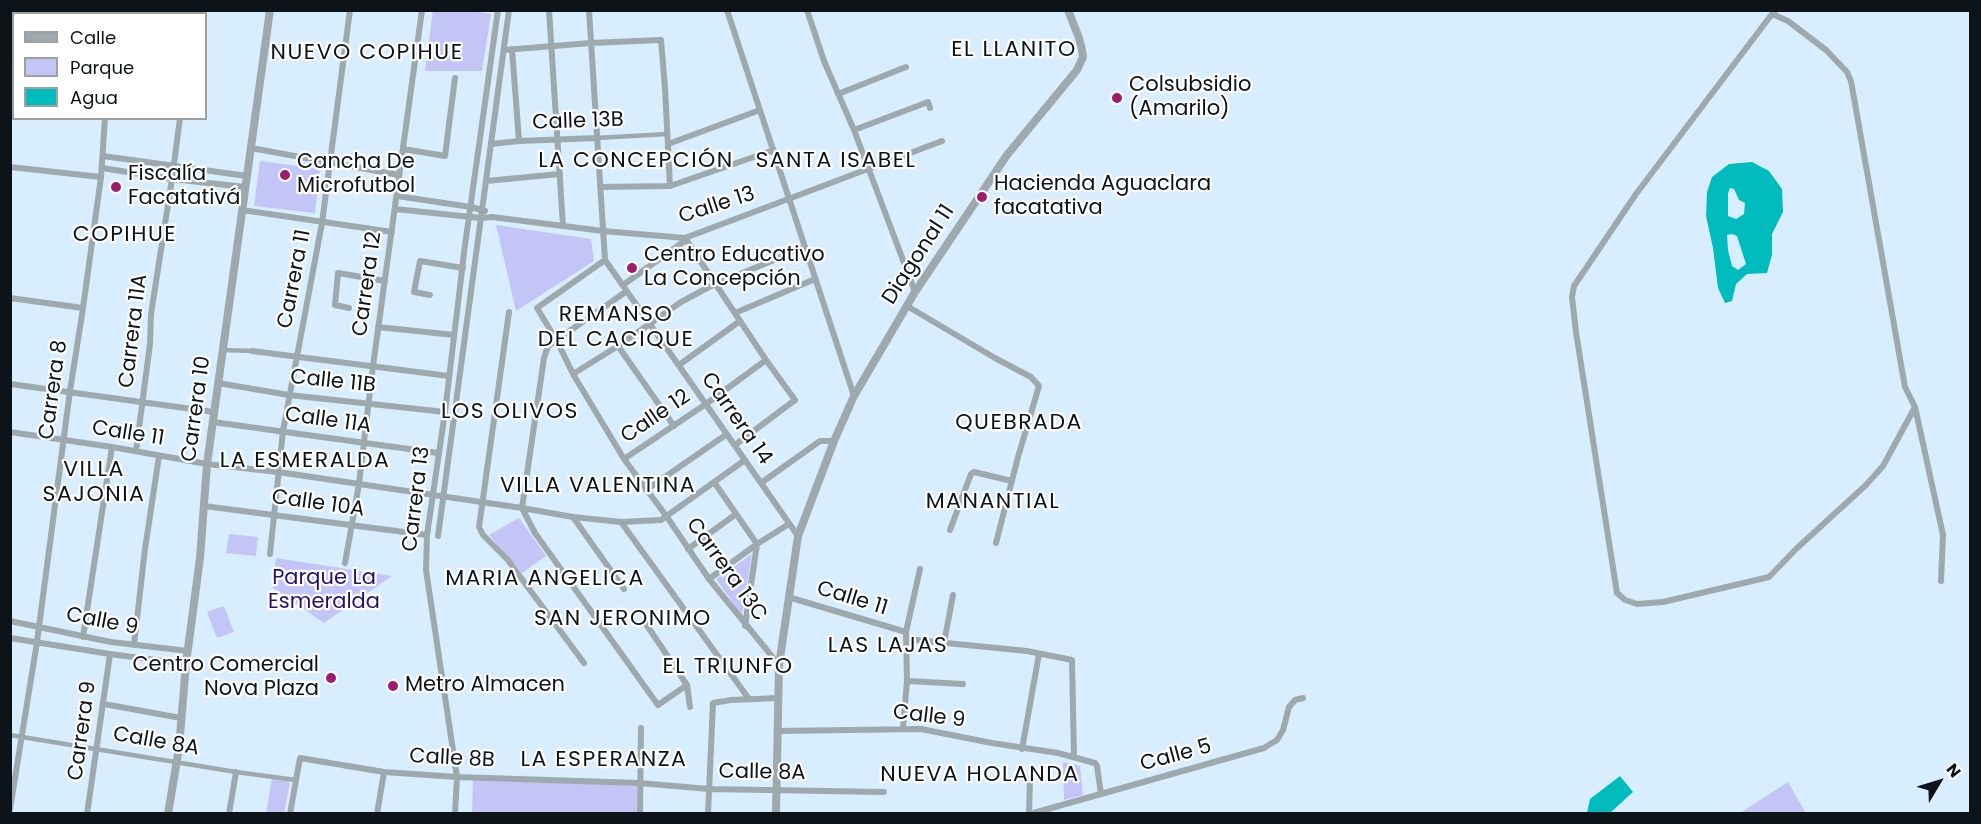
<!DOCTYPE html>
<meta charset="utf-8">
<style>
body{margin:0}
#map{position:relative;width:1981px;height:824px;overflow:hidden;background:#d8eefe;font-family:Poppins,sans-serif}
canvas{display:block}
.frame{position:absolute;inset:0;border:12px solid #0c1419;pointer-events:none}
.legend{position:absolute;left:12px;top:12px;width:195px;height:108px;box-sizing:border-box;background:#fff;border:2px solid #9ea1a3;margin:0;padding:8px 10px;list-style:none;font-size:18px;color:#0c1419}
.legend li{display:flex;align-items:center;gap:12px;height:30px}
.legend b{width:30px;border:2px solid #9ea1a3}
.north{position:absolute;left:1909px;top:752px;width:60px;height:60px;-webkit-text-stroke:4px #fff;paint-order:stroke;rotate:52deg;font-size:16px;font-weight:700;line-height:24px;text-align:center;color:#0c1419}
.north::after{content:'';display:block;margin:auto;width:21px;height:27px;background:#0c1419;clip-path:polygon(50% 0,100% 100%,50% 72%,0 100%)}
</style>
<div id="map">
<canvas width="1981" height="824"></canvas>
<div class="frame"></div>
<ul class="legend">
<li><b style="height:8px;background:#9da9ac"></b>Calle</li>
<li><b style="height:16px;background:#c3c5f7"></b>Parque</li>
<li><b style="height:16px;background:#00bcbc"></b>Agua</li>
</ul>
<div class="north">N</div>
</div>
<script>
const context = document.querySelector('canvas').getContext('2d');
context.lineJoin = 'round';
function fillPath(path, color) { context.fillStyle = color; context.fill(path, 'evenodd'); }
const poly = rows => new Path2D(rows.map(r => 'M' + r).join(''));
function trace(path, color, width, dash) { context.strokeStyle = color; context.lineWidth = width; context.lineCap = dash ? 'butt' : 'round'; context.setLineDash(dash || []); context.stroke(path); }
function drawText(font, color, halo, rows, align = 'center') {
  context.font = font + ' Poppins,sans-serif'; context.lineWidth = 4.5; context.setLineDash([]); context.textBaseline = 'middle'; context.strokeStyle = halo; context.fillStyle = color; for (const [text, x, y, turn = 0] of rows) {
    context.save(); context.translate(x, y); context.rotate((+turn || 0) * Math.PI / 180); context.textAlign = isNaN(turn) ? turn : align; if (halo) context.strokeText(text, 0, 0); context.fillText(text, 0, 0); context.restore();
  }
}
fillPath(poly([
 [433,10,470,11,491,14,482,71,425,71],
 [260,161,320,169,315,213,254,206],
 [496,225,591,239,594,261,516,311],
 [519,518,546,556,522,573,489,535],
 [229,534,258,537,256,556,226,553],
 [752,554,742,616,716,579],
 [276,558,392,576,324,623,273,588],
 [224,606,234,632,217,638,207,612],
 [1063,762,1080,766,1083,795,1064,800],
 [272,778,290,782,284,813,266,814],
 [473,778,637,785,637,813,472,814],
 [1788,782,1806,813,1740,813]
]), '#c3c5f7');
fillPath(poly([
 [1752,162,1769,171,1782,189,1783,212,1772,234,1772,255,1767,273,1747,274,1736,284,1732,301,1725,303,1718,288,1713,248,1706,216,1707,192,1712,177,1729,164],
 [1730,188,1734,189,1739,200,1745,203,1744,214,1736,219,1728,216,1728,193],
 [1732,234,1737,236,1746,264,1738,270,1732,266,1728,250,1727,235],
 [1620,776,1633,792,1610,813,1587,813,1590,799]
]), '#00bcbc');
trace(poly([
 [45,14,62,11],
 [10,19,14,19],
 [597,138,667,134],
 [223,350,252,351],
 [10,735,236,772,296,780]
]), '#9da9ac', 4.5);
trace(poly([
 [549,10,563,226],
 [589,10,605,260,798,536],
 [727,10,854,396],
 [807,10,824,61,854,130,915,292],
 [116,14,116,10],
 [193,14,193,10],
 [1772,14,1788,21,1826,50,1847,72,1851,81,1905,387,1915,407,1883,466,1866,485,1796,549,1769,577,1663,602,1637,604,1625,600,1617,593,1576,332,1572,297,1574,286,1636,194,1772,14,1776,10],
 [512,49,519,141],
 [504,50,591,43,661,40,665,88,670,186],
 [838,94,906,67],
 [854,130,928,102,930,108],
 [491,144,519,141,597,138],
 [668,144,760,110],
 [251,148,399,175],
 [403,149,445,156,455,78],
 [103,156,247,176],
 [10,167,101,177],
 [102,168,172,179,245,187],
 [486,181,560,174],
 [600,187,670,186,774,150],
 [397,196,471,207,485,211],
 [395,209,481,218,492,217,603,231,685,238,942,141],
 [242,210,392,232],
 [685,238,766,360,795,400,735,445],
 [605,260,537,308,557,341,573,374,624,459,667,517,709,579,779,665],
 [623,285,686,240],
 [627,291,548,346,544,358,522,508,535,533,658,705,687,685,646,624],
 [430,295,414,292,420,261,463,268],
 [10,298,83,308],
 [907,306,995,358,1031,377,1039,386,1018,457,996,543],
 [349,308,335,305,338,273,385,281],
 [509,312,479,527,483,535,507,559,584,663],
 [735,313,815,279],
 [378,327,454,335],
 [618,346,674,426],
 [252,351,449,376],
 [679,365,740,321],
 [573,374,618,346,681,302,709,287,805,247],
 [218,383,289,395,445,412],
 [10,384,214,412],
 [1915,407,1943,535,1941,581],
 [213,422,438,453],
 [10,432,112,447,207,464,278,472,522,508,573,517,621,522,661,520,745,460],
 [136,451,150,344,151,314,172,179,180,118],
 [624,459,706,404,766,360],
 [714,482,757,544,745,626],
 [761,483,820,441,834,441],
 [646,490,727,434],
 [204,506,427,535],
 [573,517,624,589],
 [621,522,749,699],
 [950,530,971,474,974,472,1012,481],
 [438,536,509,10],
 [688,549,736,514],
 [270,554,283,431,322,223,350,10],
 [345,563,359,484,373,366,422,10],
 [709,579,757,544,789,524],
 [788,597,906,632],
 [10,621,111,642,188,651],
 [83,637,112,447],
 [10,638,110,654,186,664],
 [906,639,1027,651,1072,660,1074,757],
 [944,643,953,595],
 [134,645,145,549,159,456],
 [907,681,963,684],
 [687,685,690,707],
 [104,704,181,718],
 [903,728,907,681,906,632,920,569],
 [778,731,921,729,992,743,1058,753,1095,763,1097,766,1101,794],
 [1022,749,1039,654],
 [10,809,37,642,70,391,83,308,101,177,105,118],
 [87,814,110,654],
 [229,814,236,772],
 [290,814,300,758,384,772,457,777,640,783,708,789,884,792],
 [377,814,384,772],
 [455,814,457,777,426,570,427,535,445,412,465,245,498,10],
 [640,814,641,728],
 [708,814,713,703,731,700,779,698],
 [1029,814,1030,779],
 [1030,814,1264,748,1277,740,1283,730,1289,707,1295,700,1303,698]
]), '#9da9ac', 6);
trace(poly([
 [168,814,179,748,186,664,200,558,207,464,270,10],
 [776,814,779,665,798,536,834,441,854,396,915,292,1007,155,1077,70,1083,57,1082,50,1079,38,1068,10]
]), '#9da9ac', 8);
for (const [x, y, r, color] of [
 [1117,98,6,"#9e1c6e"],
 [285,175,6,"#9e1c6e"],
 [116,187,6,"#9e1c6e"],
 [982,197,6,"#9e1c6e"],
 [632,268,6,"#9e1c6e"],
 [331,678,6,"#9e1c6e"],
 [393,686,6,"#9e1c6e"]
]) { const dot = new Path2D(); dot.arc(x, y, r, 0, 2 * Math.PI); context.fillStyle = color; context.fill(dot); trace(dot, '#fff', 2); }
drawText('21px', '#0c1419', '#fff', [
 ["Colsubsidio",1129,86],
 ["(Amarilo)",1129,110],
 ["Cancha De",297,163],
 ["Microfutbol",297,187],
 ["Fiscalía",128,175],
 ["Facatativá",128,199],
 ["Hacienda Aguaclara",994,185],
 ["facatativa",994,209],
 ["Centro Educativo",644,256],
 ["La Concepción",644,280],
 ["Centro Comercial",319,666,"right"],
 ["Nova Plaza",319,690,"right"],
 ["Metro Almacen",405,686]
], 'left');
drawText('21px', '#0c1419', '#fff', [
 ["Calle 13B",578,122,-2],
 ["Calle 13",717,206,-18],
 ["Diagonal 11",919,255,-57],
 ["Carrera 11",295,279,-79],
 ["Carrera 12",368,284,-82],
 ["Carrera 11A",134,331,-83],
 ["Calle 11B",333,382,6],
 ["Carrera 8",54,390,-82],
 ["Carrera 10",197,409,-82],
 ["Calle 12",656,417,-34],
 ["Carrera 14",736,419,55],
 ["Calle 11A",328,421,8],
 ["Calle 11",128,434,9],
 ["Carrera 13",417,499,-83],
 ["Calle 10A",318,504,8],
 ["Carrera 13C",726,570,54],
 ["Calle 11",852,599,17],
 ["Calle 9",102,622,11],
 ["Calle 9",929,717,7],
 ["Carrera 9",83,731,-82],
 ["Calle 8A",156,742,10],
 ["Calle 5",1176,756,-15],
 ["Calle 8B",452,759,3],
 ["Calle 8A",762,773,1]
]);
drawText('21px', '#270f72', '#fff', [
 ["Parque La",324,579],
 ["Esmeralda",324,603]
]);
context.letterSpacing = '1.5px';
drawText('22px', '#0c1419', '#fff', [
 ["EL LLANITO",1014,50],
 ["NUEVO COPIHUE",367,53],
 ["LA CONCEPCIÓN",636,161],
 ["SANTA ISABEL",836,161],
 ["COPIHUE",125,235],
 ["REMANSO",616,315],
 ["DEL CACIQUE",616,340],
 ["LOS OLIVOS",510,412],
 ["QUEBRADA",1019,423],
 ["LA ESMERALDA",305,461],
 ["VILLA",94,470],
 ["SAJONIA",94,495],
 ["VILLA VALENTINA",598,486],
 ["MANANTIAL",993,502],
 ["MARIA ANGELICA",545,579],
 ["SAN JERONIMO",623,619],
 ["LAS LAJAS",888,646],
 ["EL TRIUNFO",728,667],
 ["LA ESPERANZA",604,760],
 ["NUEVA HOLANDA",980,775]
]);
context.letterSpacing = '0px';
</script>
